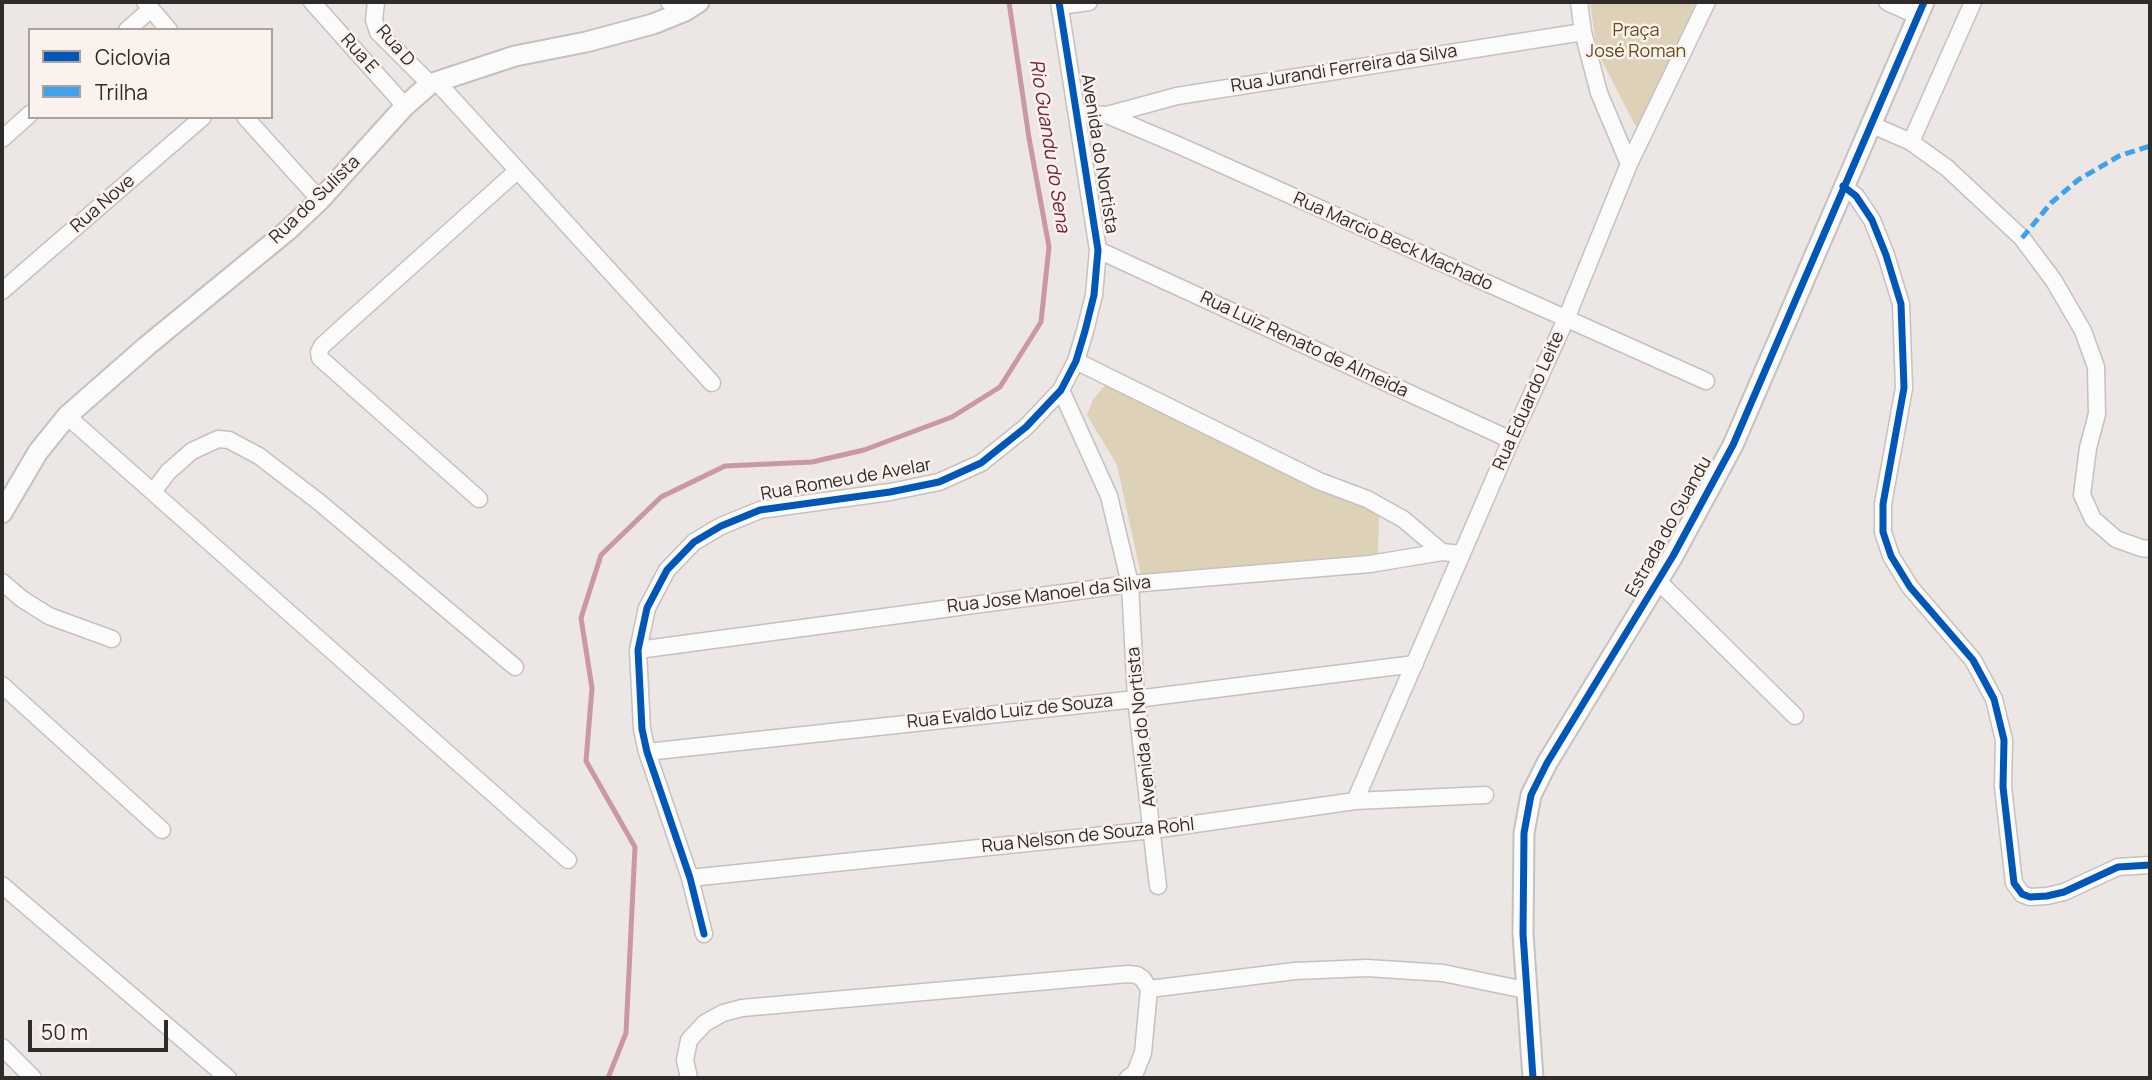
<!DOCTYPE html>
<meta charset="utf-8">
<style>
body{margin:0}
#map{position:relative;width:2152px;height:1080px;overflow:hidden;background:#ece6e4;font-family:Manrope,sans-serif}
canvas{display:block}
.frame{position:absolute;inset:0;border:4px solid #2e2b29;pointer-events:none}
.legend{position:absolute;left:28px;top:28px;width:245px;height:91px;box-sizing:border-box;background:#fcf2ed;border:2px solid #aaa29f;margin:0;padding:9px 12px;list-style:none;font-size:21px;color:#2e2b29}
.legend li{display:flex;align-items:center;gap:14px;height:35px}
.legend b{width:35px;border:2px solid #aaa29f}
.scale{position:absolute;left:28px;top:1020px;width:140px;height:32px;box-sizing:border-box;border:4px solid #2e2b29;border-top:0;padding-left:9px;font-size:21px;line-height:24px;white-space:nowrap;color:#2e2b29;-webkit-text-stroke:5px #fcf2ed;paint-order:stroke}
</style>
<div id="map">
<canvas width="2152" height="1080"></canvas>
<div class="frame"></div>
<ul class="legend">
<li><b style="height:9px;background:#0057b8"></b>Ciclovia</li>
<li><b style="height:9px;background:#3ea3eb"></b>Trilha</li>
</ul>
<div class="scale">50 m</div>
</div>
<script>
const context = document.querySelector('canvas').getContext('2d');
context.lineJoin = 'round';
function fillPath(path, color) { context.fillStyle = color; context.fill(path, 'evenodd'); }
const poly = rows => new Path2D(rows.map(r => 'M' + r).join(''));
function trace(path, color, width, dash) { context.strokeStyle = color; context.lineWidth = width; context.lineCap = dash ? 'butt' : 'round'; context.setLineDash(dash || []); context.stroke(path); }
function drawText(font, color, halo, rows, align = 'center') {
  context.font = font + ' Manrope,sans-serif'; context.lineWidth = 5; context.setLineDash([]); context.textBaseline = 'middle'; context.strokeStyle = halo; context.fillStyle = color; for (const [text, x, y, turn = 0] of rows) {
    context.save(); context.translate(x, y); context.rotate((+turn || 0) * Math.PI / 180); context.textAlign = isNaN(turn) ? turn : align; if (halo) context.strokeText(text, 0, 0); context.fillText(text, 0, 0); context.restore();
  }
}
fillPath(poly([
 [1590,2,1696,2,1638,131,1597,51],
 [1107,383,1379,514,1378,554,1141,575,1117,465,1087,415,1093,400]
]), '#ddd1b8');
trace(poly([
 [608,1078,626,1033,635,847,586,761,592,688,581,618,601,555,661,497,725,466,812,462,864,450,952,417,1000,387,1041,322,1049,247,1029,138,1009,2]
]), '#c998a2', 5);
const minor = poly([
 [145,2,169,30],
 [312,2,405,106],
 [376,2,374,20,378,32,430,84],
 [669,2,685,11],
 [1579,2,1583,32,1599,93,1629,164],
 [1887,2,1918,16],
 [1060,6,1089,2],
 [127,30,151,9],
 [437,82,712,383],
 [1077,113,1107,115,1178,145,1706,381],
 [1107,115,1177,96,1583,32],
 [245,117,320,200],
 [1870,124,1911,142,1947,168,2022,238,2054,281,2083,331,2096,367,2097,414,2088,448,2082,495,2093,519,2116,539,2141,548,2150,549],
 [2,139,30,114],
 [1911,142,1973,2],
 [1843,186,1856,196,1872,220,1886,255,1901,304,1904,388,1883,504,1883,532,1891,556,1910,587,1973,660,1994,699,2004,740,2003,787,2014,883,2022,894,2030,897,2047,896,2064,892,2118,867,2150,865],
 [1098,250,1511,440],
 [2,291,203,117],
 [1076,361,1319,481,1367,499,1403,519,1442,552],
 [1061,390,1109,496,1130,584,1136,699,1158,886],
 [67,416,568,860],
 [153,492,168,472,192,451,218,439,229,440,259,456,319,502,515,667],
 [479,499,320,358,319,352,322,346,344,326,518,170],
 [1658,581,1795,716],
 [2,582,22,599,49,616,112,639],
 [638,650,1130,584,1370,564,1442,552,1462,554],
 [2,685,162,830],
 [647,752,1136,699,1415,664],
 [1355,801,1511,440,1566,319,1629,164,1707,2],
 [690,878,1153,830,1355,801,1485,795],
 [2,885,228,1078],
 [704,934,690,878,647,752,642,729,638,650,647,608,667,570,694,542,721,526,760,510,890,492,939,482,981,463,1026,427,1061,390,1076,361,1085,331,1094,295,1098,250,1059,2],
 [1149,989,1295,971,1367,968,1443,973,1525,990],
 [2,1047,33,1078],
 [689,1078,685,1060,689,1040,705,1023,723,1013,742,1008,1128,974,1137,975,1143,979,1149,989,1143,1053,1135,1073,1128,1078]
]);
const tertiary = poly([
 [2,513,38,452,67,416,148,345,287,231,320,200,405,106,430,84,515,56,586,42,653,24,685,11,699,2],
 [1533,1078,1523,934,1524,833,1531,795,1547,763,1673,556,1733,445,1924,2]
]);
trace(minor, '#c5c1bf', 19);
trace(tertiary, '#c5c1bf', 23);
trace(minor, '#fcfbfb', 16);
trace(tertiary, '#fcfbfb', 19);
trace(poly([
 [2022,238,2051,203,2078,180,2119,156,2150,146]
]), '#3ea3eb', 5, [10, 5]);
trace(poly([
 [1843,186,1856,196,1872,220,1886,255,1901,304,1904,388,1883,504,1883,532,1891,556,1910,587,1973,660,1994,699,2004,740,2003,787,2014,883,2022,894,2030,897,2047,896,2064,892,2118,867,2150,865],
 [704,934,690,878,647,752,642,729,638,650,647,608,667,570,694,542,721,526,760,510,890,492,939,482,981,463,1026,427,1061,390,1076,361,1085,331,1094,295,1098,250,1059,2],
 [1533,1078,1523,934,1524,833,1531,795,1547,763,1673,556,1733,445,1924,2]
]), '#0057b8', 7);
drawText('18px', '#5e4e1e', '#fcf2ed', [
 ["Praça",1636,31],
 ["José Roman",1636,52]
]);
drawText('18px', '#2e2b29', '#fcf2ed', [
 ["Rua D",395,46,49],
 ["Rua E",359,54,48],
 ["Rua Jurandi Ferreira da Silva",1344,69,-9],
 ["Avenida do Nortista",1099,154,81],
 ["Rua do Sulista",315,200,-44],
 ["Rua Nove",103,204,-41],
 ["Rua Marcio Beck Machado",1393,242,24],
 ["Rua Luiz Renato de Almeida",1304,345,25],
 ["Rua Eduardo Leite",1529,401,-66],
 ["Rua Romeu de Avelar",846,480,-10],
 ["Estrada do Guandu",1669,527,-61],
 ["Rua Jose Manoel da Silva",1049,595,-7],
 ["Rua Evaldo Luiz de Souza",1010,712,-6],
 ["Avenida do Nortista",1142,727,-96],
 ["Rua Nelson de Souza Rohl",1088,836,-6]
]);
drawText('italic 19px', '#74223c', '#fcf2ed', [
 ["Rio Guandu do Sena",1049,146,81]
]);
</script>
